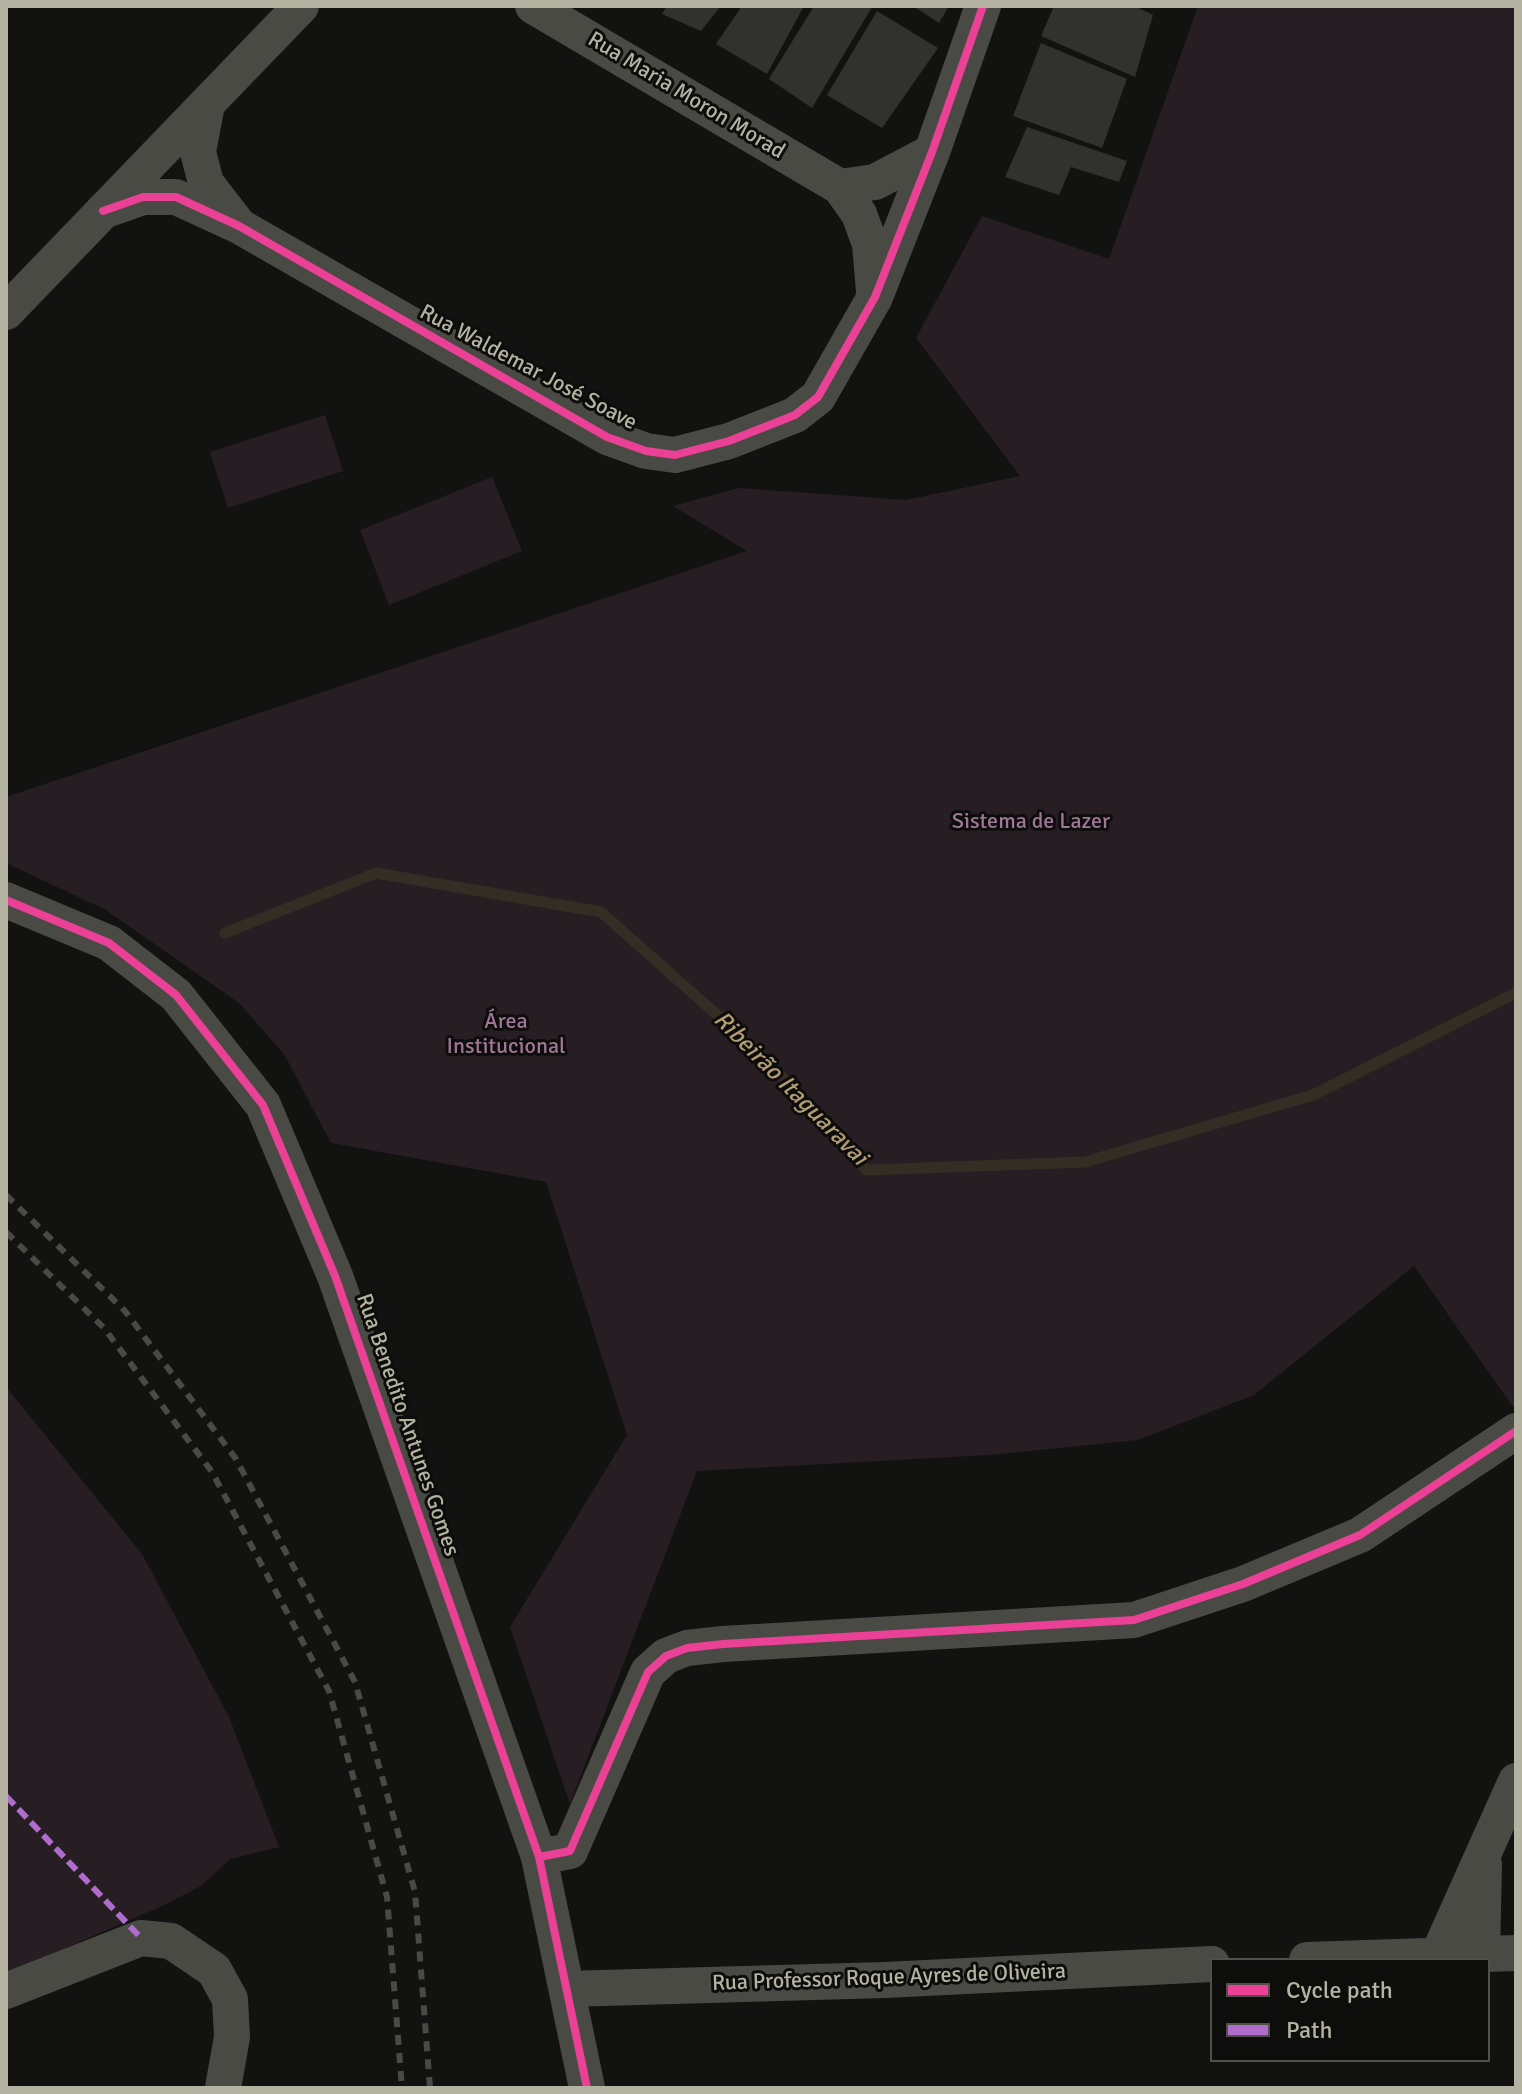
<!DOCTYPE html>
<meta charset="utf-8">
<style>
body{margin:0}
#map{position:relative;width:1522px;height:2094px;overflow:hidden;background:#121211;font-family:Signika,sans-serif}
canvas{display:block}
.frame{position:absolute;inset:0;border:8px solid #b4b2a1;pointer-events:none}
.legend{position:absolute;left:1210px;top:1958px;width:280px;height:104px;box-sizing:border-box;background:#0d0d0c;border:2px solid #504f48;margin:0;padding:10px 14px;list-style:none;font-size:24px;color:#b4b2a1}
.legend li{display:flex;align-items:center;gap:16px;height:40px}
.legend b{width:40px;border:2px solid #504f48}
</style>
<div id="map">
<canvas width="1522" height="2094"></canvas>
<div class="frame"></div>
<ul class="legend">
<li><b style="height:10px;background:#ea4096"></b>Cycle path</li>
<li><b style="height:10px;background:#b06ccc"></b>Path</li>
</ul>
</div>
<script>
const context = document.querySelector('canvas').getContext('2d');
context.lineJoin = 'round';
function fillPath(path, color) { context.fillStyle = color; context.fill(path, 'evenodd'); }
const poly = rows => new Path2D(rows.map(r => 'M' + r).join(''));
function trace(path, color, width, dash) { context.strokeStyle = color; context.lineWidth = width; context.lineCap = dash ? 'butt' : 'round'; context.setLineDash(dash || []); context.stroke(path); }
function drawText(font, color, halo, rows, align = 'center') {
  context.font = font + ' Signika,sans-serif'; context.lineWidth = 6; context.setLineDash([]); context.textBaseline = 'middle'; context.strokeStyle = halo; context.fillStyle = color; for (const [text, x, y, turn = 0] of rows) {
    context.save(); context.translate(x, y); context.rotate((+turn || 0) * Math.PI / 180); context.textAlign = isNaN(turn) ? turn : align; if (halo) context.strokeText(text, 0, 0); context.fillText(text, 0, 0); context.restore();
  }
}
fillPath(poly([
 [1198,6,1516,6,1516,1404,1513,1407,1414,1266,1254,1395,1138,1440,989,1455,697,1471,570,1804,510,1627,627,1435,546,1182,331,1143,284,1054,239,1003,106,910,6,863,6,797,747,551,673,506,739,488,906,500,1020,476,916,338,982,216,1109,259],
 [325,415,343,471,228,508,210,452],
 [492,477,522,551,389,605,360,530],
 [6,1387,142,1554,229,1717,279,1847,230,1859,201,1886,162,1906,6,1974]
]), '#271e24');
trace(poly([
 [225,933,376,873,601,912,759,1052,867,1170,1085,1162,1313,1095,1516,993]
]), '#332d24', 11);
fillPath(poly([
 [667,6,721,6,701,31,662,14],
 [742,6,804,6,767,74,716,44],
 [814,6,872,7,812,108,769,79],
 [913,6,949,6,939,23],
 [1054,6,1134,6,1153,15,1135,77,1041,36],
 [877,11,938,48,882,128,827,95],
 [1041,43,1127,79,1102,148,1013,116],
 [1027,127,1127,161,1119,182,1071,167,1059,195,1005,177]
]), '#31312f');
trace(poly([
 [533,6,840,187,859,214,870,244,874,291],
 [207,104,198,152,206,183,236,222],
 [840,187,875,182,932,152],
 [103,211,143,197,176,197,239,226,607,437,646,451,675,455,729,441,795,415,818,397,875,297,932,152,983,6],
 [6,312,301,6],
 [6,900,109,943,176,995,263,1105,335,1276,539,1857,587,2088],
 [539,1857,570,1851,648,1672,666,1656,687,1648,723,1644,1134,1620,1243,1584,1360,1535,1516,1431],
 [1482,1954,1484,1864],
 [1438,1955,1516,1781],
 [1307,1960,1516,1953],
 [567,1989,885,1980,1212,1964],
 [6,1991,141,1938,171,1941,214,1970,230,1999,232,2037,223,2088]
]), '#4a4a45', 36);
trace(poly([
 [6,1195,125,1311,236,1459,355,1682,415,1892,430,2088],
 [6,1232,104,1328,212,1472,329,1691,387,1897,402,2088]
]), '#4a4945', 6, [10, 8]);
trace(poly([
 [6,1796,141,1938]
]), '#b06ccc', 6, [12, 6]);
trace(poly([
 [103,211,143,197,176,197,239,226,607,437,646,451,675,455,729,441,795,415,818,397,875,297,932,152,983,6],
 [6,900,109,943,176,995,263,1105,335,1276,539,1857,587,2088],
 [539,1857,570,1851,648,1672,666,1656,687,1648,723,1644,1134,1620,1243,1584,1360,1535,1516,1431]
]), '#ea4096', 8);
drawText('22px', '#b4b2a1', '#0d0d0c', [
 ["Rua Maria Moron Morad",686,96,31],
 ["Rua Waldemar José Soave",528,368,28],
 ["Rua Benedito Antunes Gomes",407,1425,71],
 ["Rua Professor Roque Ayres de Oliveira",889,1978,-2]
]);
drawText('22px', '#a07696', '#0d0d0c', [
 ["Sistema de Lazer",1031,822],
 ["Área",506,1022],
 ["Institucional",506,1047]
]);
drawText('italic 24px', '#b29c75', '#0d0d0c', [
 ["Ribeirão Itaguaravai",790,1089,45]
]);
</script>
